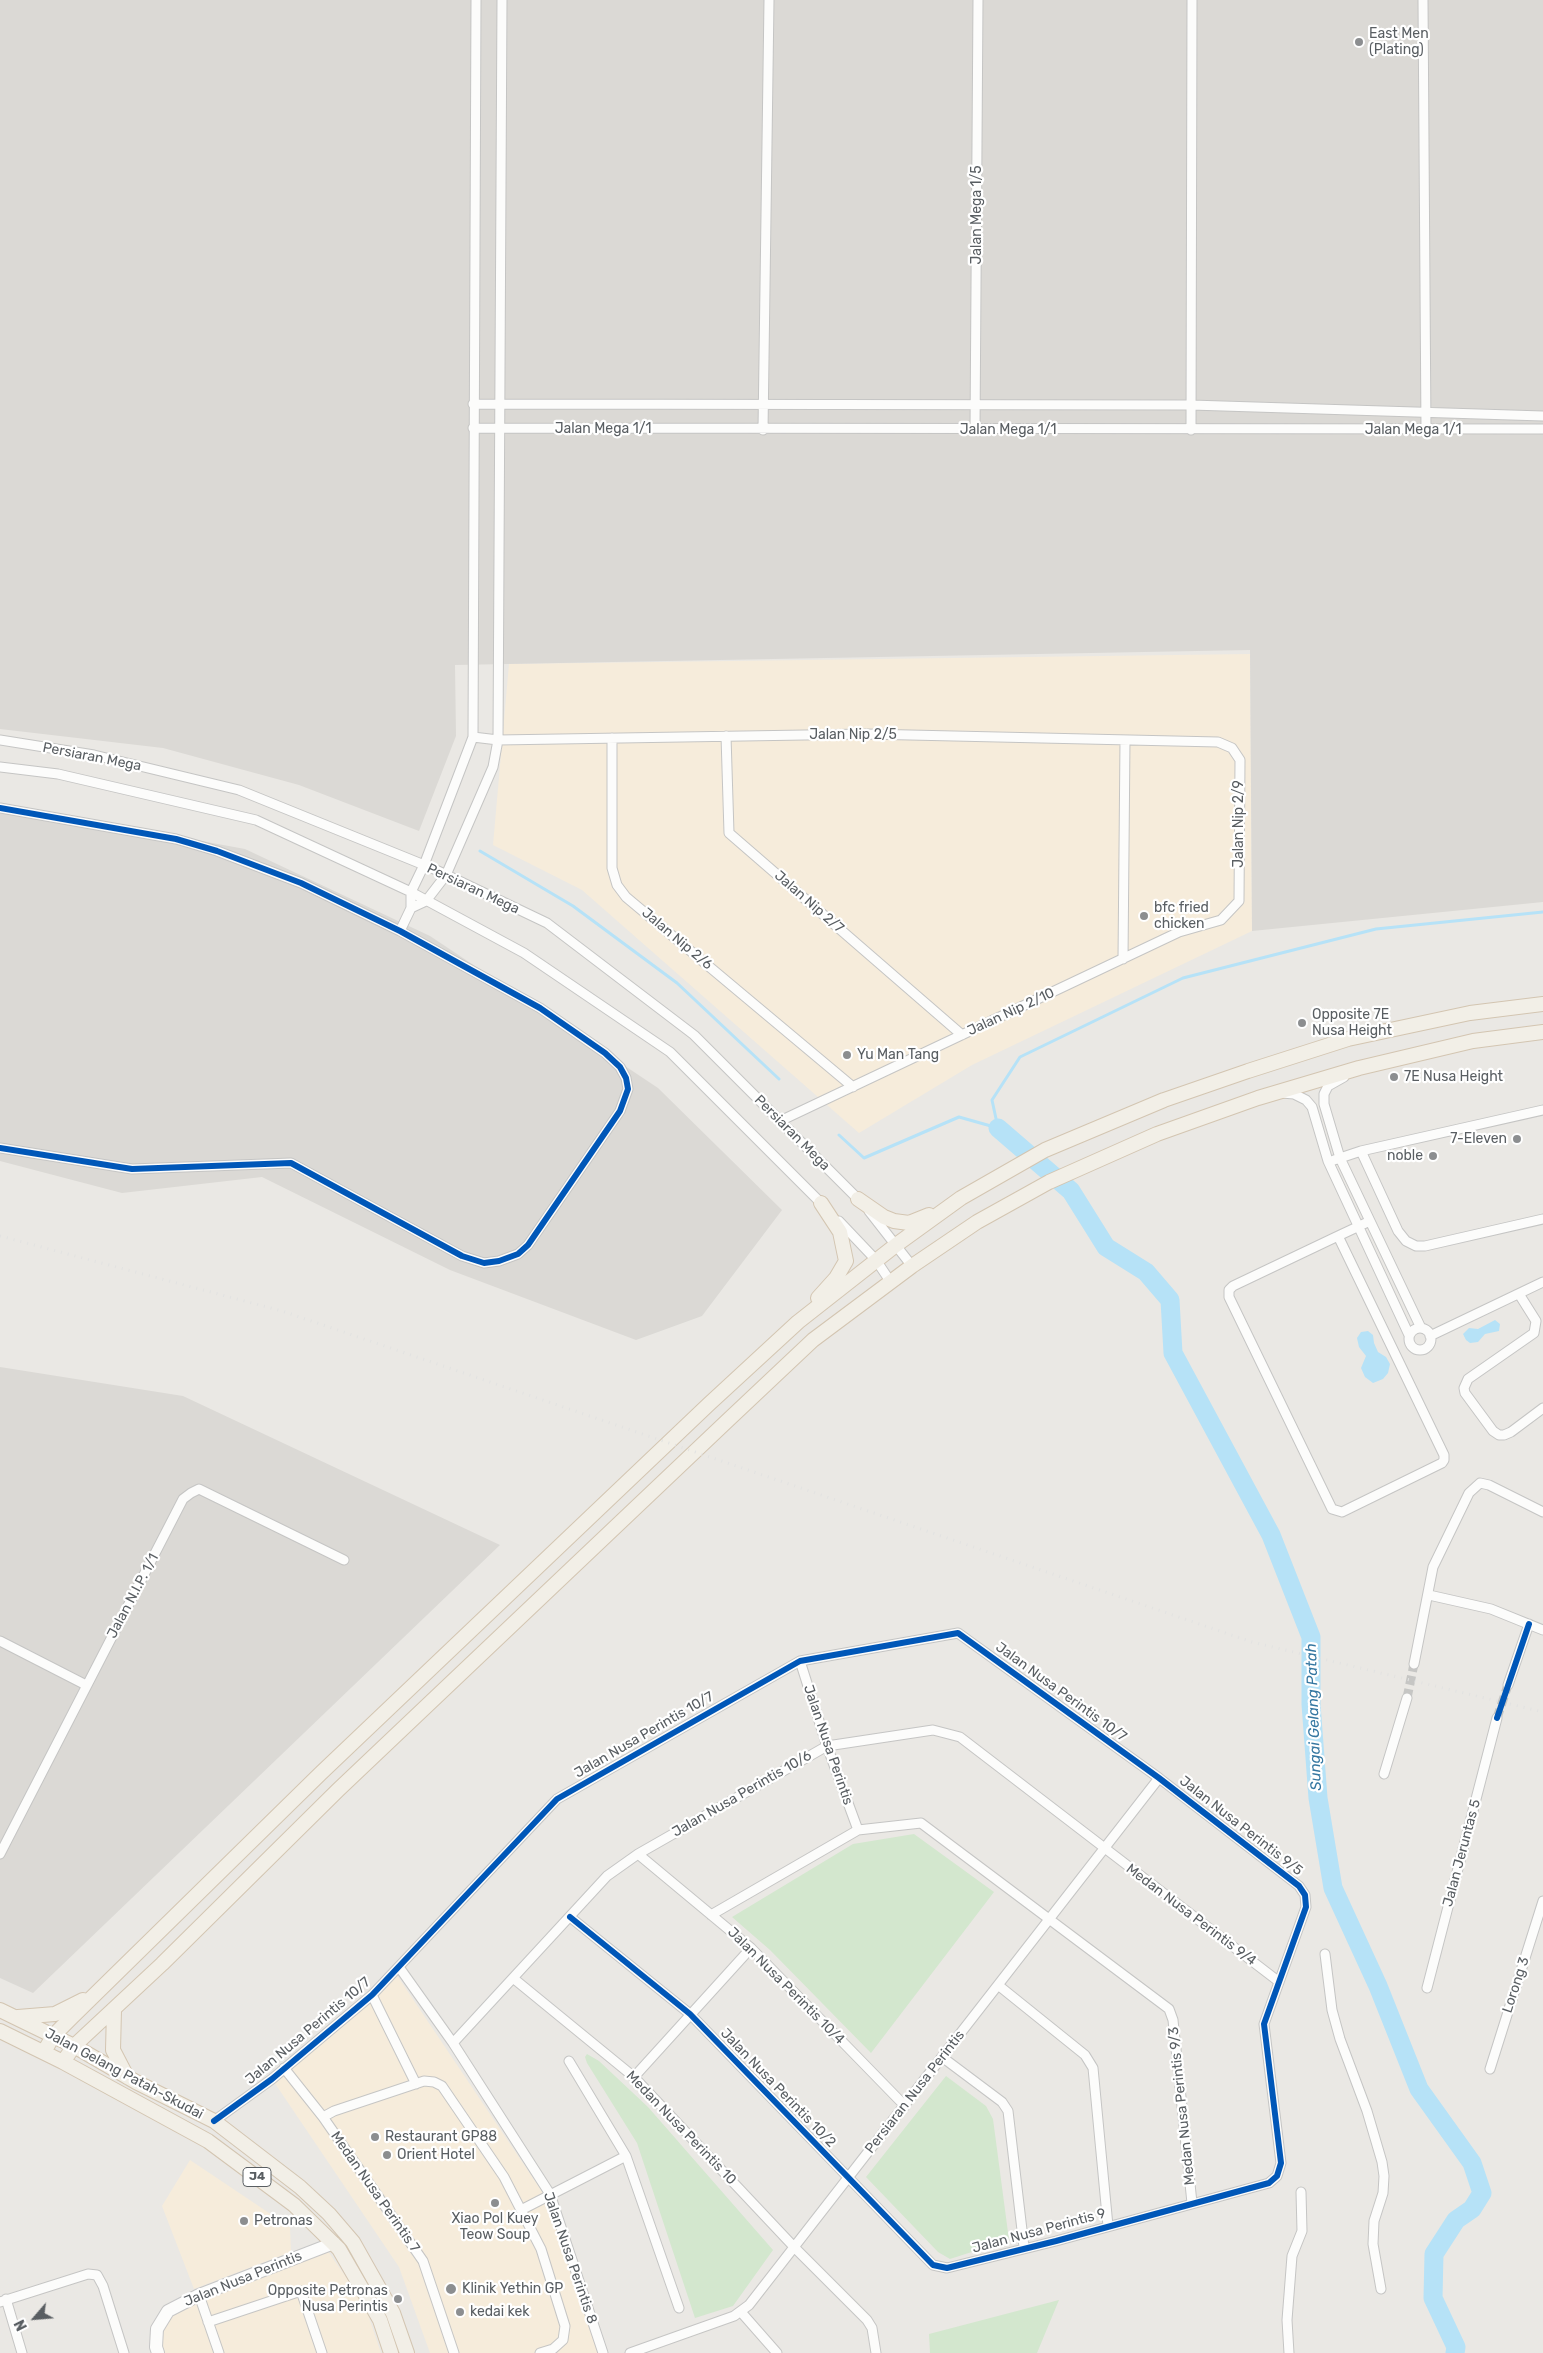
<!DOCTYPE html>
<style>
body{margin:0}
#map{position:relative;width:1543px;height:2353px;overflow:hidden;background:#eae8e4;font-family:Rubik,sans-serif}
canvas{display:block}
.north{position:absolute;left:10px;top:2293px;width:50px;height:50px;-webkit-text-stroke:4px #fff;paint-order:stroke;rotate:243deg;font-size:14px;font-weight:700;line-height:20px;text-align:center;color:#595e62}
.north::after{content:'';display:block;margin:auto;width:18px;height:22px;background:#595e62;clip-path:polygon(50% 0,100% 100%,50% 72%,0 100%)}
</style>
<div id="map">
<canvas width="1543" height="2353"></canvas>
<div class="north">N</div>
</div>
<script>
const context = document.querySelector('canvas').getContext('2d');
context.lineJoin = 'round';
function fillPath(path, color) { context.fillStyle = color; context.fill(path, 'evenodd'); }
const poly = rows => new Path2D(rows.map(r => 'M' + r).join(''));
function trace(path, color, width, dash) { context.strokeStyle = color; context.lineWidth = width; context.lineCap = dash ? 'butt' : 'round'; context.setLineDash(dash || []); context.stroke(path); }
function drawText(font, color, halo, rows, align = 'center') {
  context.font = font + ' Rubik,sans-serif'; context.lineWidth = 4.5; context.setLineDash([]); context.textBaseline = 'middle'; context.strokeStyle = halo; context.fillStyle = color; for (const [text, x, y, turn = 0] of rows) {
    context.save(); context.translate(x, y); context.rotate((+turn || 0) * Math.PI / 180); context.textAlign = isNaN(turn) ? turn : align; if (halo) context.strokeText(text, 0, 0); context.fillText(text, 0, 0); context.restore();
  }
}
fillPath(poly([
 [1250,654,1252,931,972,1065,859,1133,582,890,493,845,509,664],
 [394,1971,545,2196,599,2353,430,2353,399,2267,272,2079],
 [190,2160,290,2227,291,2252,194,2289,162,2206],
 [325,2247,364,2303,381,2353,165,2353,157,2329,168,2311]
]), '#f6ecdb');
fillPath(poly([
 [0,0,1543,0,1543,902,1252,931,1250,650,455,665,456,736,419,831,299,785,163,748,0,729],
 [0,804,245,849,430,936,658,1088,782,1210,702,1316,636,1340,450,1270,262,1177,122,1193,0,1161],
 [0,1367,183,1396,500,1545,33,1993,0,1978]
]), '#dbd9d5');
fillPath(poly([
 [914,1834,994,1892,871,2053,770,1950,732,1917,853,1844],
 [587,2054,599,2061,648,2107,773,2250,733,2306,695,2318,637,2143,587,2063,585,2057],
 [946,2076,986,2106,993,2119,1009,2240,950,2259,938,2252,866,2177],
 [1059,2300,1037,2353,930,2353,929,2334]
]), '#d3e7ce');
fillPath(poly([
 [1495,1320,1500,1324,1499,1331,1485,1334,1478,1342,1470,1343,1466,1340,1463,1334,1469,1328,1478,1329],
 [1368,1331,1373,1335,1374,1343,1378,1352,1386,1357,1390,1364,1388,1373,1383,1379,1373,1383,1365,1377,1361,1368,1366,1356,1359,1347,1357,1338,1361,1332]
]), '#b6e2f7');
trace(poly([
 [480,851,573,906,677,983,779,1079],
 [839,1135,864,1158,959,1117,998,1128,992,1100,1020,1057,1183,978,1376,929,1543,912]
]), '#b6e2f7', 3);
trace(poly([
 [998,1128,1071,1191,1106,1247,1146,1272,1170,1300,1173,1353,1271,1535,1311,1637,1311,1704,1318,1798,1333,1888,1378,1986,1419,2089,1472,2163,1482,2193,1472,2209,1456,2220,1434,2254,1433,2298,1456,2347,1455,2353]
]), '#b6e2f7', 19);
trace(poly([
 [1407,1698,1414,1664],
 [1497,1718,1508,1685]
]), '#c6c6c4', 9, [9, 4.5]);
const street = poly([
 [1423,0,1426,430],
 [473,404,1191,405,1543,416],
 [473,428,1543,429],
 [763,430,769,0],
 [975,430,978,0],
 [1191,430,1192,0],
 [726,736,729,833,962,1035],
 [473,737,498,740,866,734,1218,742,1232,748,1240,760,1239,901,1221,920,1179,932,780,1121],
 [612,738,612,868,617,885,626,897,853,1087],
 [0,740,94,755,239,790,434,869,547,923,694,1035,860,1201],
 [0,767,58,774,256,820,411,892,524,953,670,1052,824,1206],
 [0,808,176,839,217,851,301,883,400,931,540,1008,605,1053,620,1067,626,1078,628,1089,620,1111,528,1245,518,1254,499,1261,484,1263,462,1256,291,1163,132,1169,0,1148],
 [411,908,426,901,446,875,493,767,498,740,502,0],
 [400,931,411,908,411,892,424,865,473,737,476,0],
 [1123,959,1125,740],
 [1344,1077,1328,1086,1324,1094,1324,1104,1340,1158,1421,1328],
 [1282,1093,1294,1094,1306,1100,1312,1107,1328,1161,1409,1335],
 [1361,1151,1398,1231,1406,1241,1416,1246,1425,1246,1543,1219],
 [1334,1160,1361,1151,1543,1110],
 [869,1211,912,1266],
 [839,1221,876,1260,890,1281],
 [1338,1236,1444,1455,1444,1460,1442,1463,1342,1512,1332,1509,1229,1297,1229,1290,1233,1286,1338,1236,1370,1221],
 [1519,1294,1536,1321,1534,1333,1468,1379,1464,1388,1465,1393,1493,1431,1499,1435,1504,1435,1511,1432,1543,1408],
 '1409 1339a11 11 0 1 1 22 0a11 11 0 1 1-22 0Z',
 [1430,1336,1543,1282],
 [1429,1595,1491,1609,1543,1630],
 [0,1641,86,1685],
 [800,1661,827,1746,858,1830],
 [1414,1664,1433,1567,1469,1493,1480,1483,1489,1485,1543,1512],
 [1508,1685,1529,1624],
 [1384,1774,1407,1698],
 [0,1854,183,1499,191,1493,199,1489,344,1560],
 [638,1854,751,1948,905,2106],
 [711,1915,858,1830,921,1823,1169,2009,1173,2020,1192,2203],
 [1325,1954,1332,2010,1340,2039,1367,2111,1382,2162,1384,2176,1383,2193,1374,2221,1373,2244,1381,2289],
 [399,1967,453,2043,550,2194,603,2353],
 [513,1978,634,2077,795,2248,867,2320,872,2328,876,2353],
 [998,1985,1085,2055,1093,2068,1108,2226],
 [1427,1988,1497,1718],
 [372,1995,416,2084],
 [453,2043,607,1876,638,1854,827,1746,933,1730,960,1737,1278,1981],
 [942,2057,1002,2102,1008,2111,1024,2247],
 [569,2061,626,2156,679,2308],
 [284,2068,323,2117,423,2261,454,2353],
 [1490,2069,1543,1901],
 [634,2077,751,1948],
 [323,2117,334,2111,424,2081,434,2082,442,2086,504,2177,541,2249,565,2326,563,2340,553,2349,540,2353],
 [214,2121,272,2079,372,1995,557,1799,800,1661,958,1633,1159,1778,1299,1886,1305,1895,1306,1907,1264,2024,1281,2163,1277,2176,1269,2183,1056,2241,947,2268,933,2265,690,2014,570,1917],
 [521,2210,626,2156],
 [199,2295,219,2353],
 [6,2299,22,2353],
 [0,2302,88,2274,97,2275,103,2286,124,2353],
 [741,2312,777,2353],
 [208,2322,301,2291,322,2353],
 [630,2353,734,2316,749,2305,1159,1778],
 [1289,2353,1287,2320,1292,2256,1302,2231,1301,2192]
]);
const secondary = poly([
 [158,2353,156,2347,157,2329,168,2311,199,2295,334,2243]
]);
const primary = poly([
 [858,1199,884,1217,894,1221,909,1223,929,1215],
 [818,1298,836,1278,846,1261,840,1232,821,1203],
 [0,2010,74,2046,136,2082,214,2121,300,2187,329,2214,353,2242,393,2313,407,2353],
 [114,2010,113,2050,127,2077],
 [18,2017,55,2014,83,2000],
 [0,2031,63,2062,208,2141,294,2205,339,2249,380,2320,391,2353],
 [44,2052,53,2036,72,2017,321,1773,709,1404,798,1322,896,1245,961,1198,1045,1150,1164,1100,1248,1071,1348,1039,1470,1013,1543,1004],
 [63,2062,74,2046,162,1964,338,1790,726,1422,813,1340,912,1266,977,1222,1049,1182,1157,1134,1258,1098,1359,1068,1473,1041,1543,1032]
]);
trace(street, '#c5c5c4', 11);
trace(secondary, '#c6c6c6', 14);
trace(primary, '#d3c5b1', 16);
trace(street, '#fcfcfb', 9);
trace(secondary, '#fcfcfb', 12);
trace(primary, '#f2efe7', 14);
trace(poly([
 [0,1236,282,1311,1252,1642,1543,1712]
]), '#e2e2e1', 3, [1, 6]);
trace(poly([
 [0,808,176,839,217,851,301,883,400,931,540,1008,605,1053,620,1067,626,1078,628,1089,620,1111,528,1245,518,1254,499,1261,484,1263,462,1256,291,1163,132,1169,0,1148],
 [1497,1718,1529,1624],
 [214,2121,272,2079,372,1995,557,1799,800,1661,958,1633,1159,1778,1299,1886,1305,1895,1306,1907,1264,2024,1281,2163,1277,2176,1269,2183,1056,2241,947,2268,933,2265,690,2014,570,1917]
]), '#0057b8', 6);
for (const [x, y, r, color] of [
 [1359,42,5,"#8c8e90"],
 [1144,916,5,"#8c8e90"],
 [1302,1023,5,"#8c8e90"],
 [847,1055,5,"#8c8e90"],
 [1394,1077,5,"#8c8e90"],
 [1517,1139,5,"#8c8e90"],
 [1433,1156,5,"#8c8e90"],
 [375,2137,5,"#8c8e90"],
 [387,2155,5,"#8c8e90"],
 [495,2203,5,"#8c8e90"],
 [244,2221,5,"#8c8e90"],
 [451,2289,6,"#8c8e90"],
 [398,2299,5,"#8c8e90"],
 [460,2312,5,"#8c8e90"]
]) { const dot = new Path2D(); dot.arc(x, y, r, 0, 2 * Math.PI); context.fillStyle = color; context.fill(dot); trace(dot, '#fff', 2); }
for (const [x, y, w] of [
 [257,2177,28]
]) { const box = new Path2D(); box.roundRect(x - w / 2, y - 9.5, w, 19, 4); context.fillStyle = '#fff'; context.fill(box); trace(box, '#595e62', 1); }
drawText('bold 12px', '#595e62', null, [
 ["J4",257,2177]
]);
drawText('14px', '#595e62', '#fff', [
 ["East Men",1369,34],
 ["(Plating)",1369,50],
 ["bfc fried",1154,908],
 ["chicken",1154,924],
 ["Opposite 7E",1312,1015],
 ["Nusa Height",1312,1031],
 ["Yu Man Tang",857,1055],
 ["7E Nusa Height",1404,1077],
 ["7-Eleven",1507,1139,"right"],
 ["noble",1423,1156,"right"],
 ["Restaurant GP88",385,2137],
 ["Orient Hotel",397,2155],
 ["Xiao Pol Kuey",495,2219,"center"],
 ["Teow Soup",495,2235,"center"],
 ["Petronas",254,2221],
 ["Klinik Yethin GP",462,2289],
 ["Opposite Petronas",388,2291,"right"],
 ["Nusa Perintis",388,2307,"right"],
 ["kedai kek",470,2312]
], 'left');
drawText('14px', '#595e62', '#fff', [
 ["Jalan Mega 1/5",977,215,-90],
 ["Jalan Mega 1/1",603,429],
 ["Jalan Mega 1/1",1008,430],
 ["Jalan Mega 1/1",1413,430],
 ["Jalan Nip 2/5",853,735],
 ["Persiaran Mega",92,757,11],
 ["Jalan Nip 2/9",1239,824,-90],
 ["Persiaran Mega",473,889,25],
 ["Jalan Nip 2/7",809,902,41],
 ["Jalan Nip 2/6",677,939,40],
 ["Jalan Nip 2/10",1011,1012,-25],
 ["Persiaran Mega",792,1133,45],
 ["Jalan N.I.P. 1/1",133,1596,-62],
 ["Jalan Nusa Perintis 10/7",1061,1692,36],
 ["Jalan Nusa Perintis 10/7",644,1735,-30],
 ["Jalan Nusa Perintis",828,1745,71],
 ["Jalan Nusa Perintis 10/6",742,1794,-30],
 ["Jalan Nusa Perintis 9/5",1241,1826,38],
 ["Jalan Jeruntas 5",1462,1853,-75],
 ["Medan Nusa Perintis 9/4",1191,1915,37],
 ["Lorong 3",1516,1985,-72],
 ["Jalan Nusa Perintis 10/4",786,1986,45],
 ["Jalan Nusa Perintis 10/7",308,2031,-40],
 ["Jalan Gelang Patah-Skudai",124,2074,28],
 ["Jalan Nusa Perintis 10/2",778,2088,46],
 ["Persiaran Nusa Perintis",915,2092,-52],
 ["Medan Nusa Perintis 9/3",1182,2106,-96],
 ["Medan Nusa Perintis 10",681,2128,46],
 ["Medan Nusa Perintis 7",375,2192,55],
 ["Jalan Nusa Perintis 9",1039,2231,-15],
 ["Jalan Nusa Perintis 8",570,2258,71],
 ["Jalan Nusa Perintis",243,2279,-22]
]);
drawText('italic 15px', '#3577a1', '#fff', [
 ["Sungai Gelang Patah",1314,1717,-92]
]);
</script>
